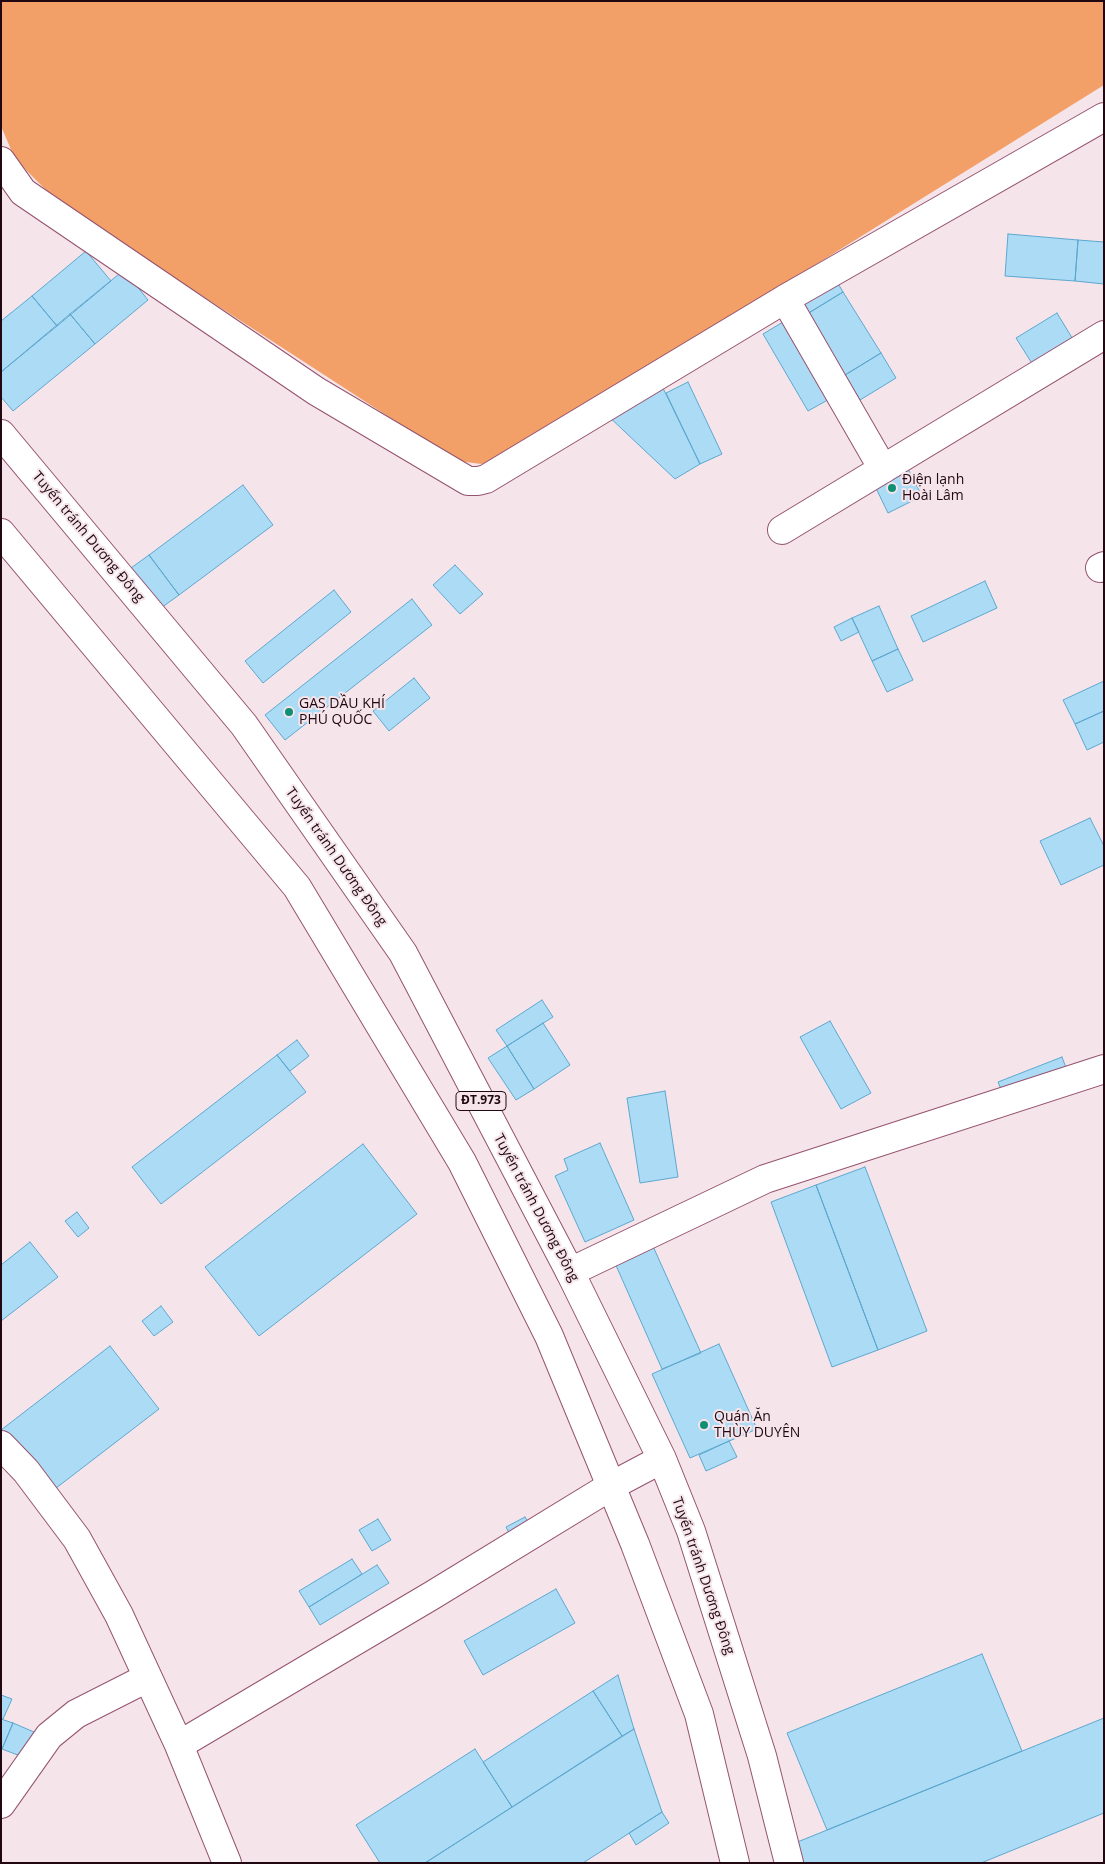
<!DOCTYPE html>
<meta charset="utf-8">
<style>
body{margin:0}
#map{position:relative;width:1105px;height:1864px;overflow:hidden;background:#f5e5ea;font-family:"Open Sans",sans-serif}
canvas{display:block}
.frame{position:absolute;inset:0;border:2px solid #200712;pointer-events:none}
</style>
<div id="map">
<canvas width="1105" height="1864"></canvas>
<div class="frame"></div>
</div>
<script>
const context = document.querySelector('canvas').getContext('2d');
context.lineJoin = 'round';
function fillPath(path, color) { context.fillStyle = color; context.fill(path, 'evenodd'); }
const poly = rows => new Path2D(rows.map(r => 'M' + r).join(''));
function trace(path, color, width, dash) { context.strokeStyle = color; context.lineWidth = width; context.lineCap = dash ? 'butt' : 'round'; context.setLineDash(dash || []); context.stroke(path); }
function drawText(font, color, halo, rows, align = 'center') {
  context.font = font + ' "Open Sans",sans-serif'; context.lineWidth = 4; context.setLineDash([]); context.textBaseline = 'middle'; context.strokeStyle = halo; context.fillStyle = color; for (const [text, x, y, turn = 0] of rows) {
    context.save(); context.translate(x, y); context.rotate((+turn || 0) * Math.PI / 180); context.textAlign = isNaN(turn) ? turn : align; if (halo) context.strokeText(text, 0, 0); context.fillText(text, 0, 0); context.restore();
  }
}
fillPath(poly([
 [1,1,1104,1,1104,85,515,452,482,464,457,461,59,203,15,159,1,126]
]), '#f29f68');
const building = poly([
 [1008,234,1078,240,1075,281,1005,276,1008,234],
 [1078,240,1104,242,1104,284,1075,281,1078,240],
 [86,251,111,281,57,326,32,296,86,251],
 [124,270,148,300,95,344,70,314,124,270],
 [833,275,843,292,807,314,797,297,833,275],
 [843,292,881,353,845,375,807,314,843,292],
 [32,296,57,326,1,372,1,321,32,296],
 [1057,313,1074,341,1033,365,1016,338,1057,313],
 [70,314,95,344,13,411,1,397,1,372,70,314],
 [788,319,833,397,808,411,763,334,788,319],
 [881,353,896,378,860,400,845,375,881,353],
 [688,382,722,454,700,464,666,393,688,382],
 [662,386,700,464,675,479,606,414,662,386],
 [906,465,922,496,888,513,873,482,906,465],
 [243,485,273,525,179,595,149,555,243,485],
 [149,555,179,595,161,608,131,568,149,555],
 [455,565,483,594,460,614,433,585,455,565],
 [985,581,997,608,923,642,911,616,985,581],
 [334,590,351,612,263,683,245,661,334,590],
 [412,599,432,625,285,740,265,715,412,599],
 [879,606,898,649,872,661,852,618,879,606],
 [852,618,859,632,841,641,834,627,852,618],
 [898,649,913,680,887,692,872,661,898,649],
 [414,678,430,698,389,731,373,711,414,678],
 [1104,681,1104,711,1075,724,1063,700,1104,681],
 [1104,711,1104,742,1087,750,1075,724,1104,711],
 [1090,818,1104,846,1104,865,1061,885,1040,841,1090,818],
 [542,1000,553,1017,507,1046,496,1030,542,1000],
 [830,1021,871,1093,841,1109,800,1037,830,1021],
 [543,1023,570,1065,534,1089,507,1046,543,1023],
 [297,1040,309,1056,290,1071,277,1055,297,1040],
 [507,1046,534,1089,516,1100,488,1058,507,1046],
 [277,1055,306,1092,161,1204,132,1167,277,1055],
 [1062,1057,1069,1076,1006,1101,998,1082,1062,1057],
 [665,1091,678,1177,640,1183,627,1098,665,1091],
 [600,1143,634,1220,585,1242,555,1176,568,1170,564,1159,600,1143],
 [363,1144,417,1214,259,1336,205,1267,363,1144],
 [865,1167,927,1331,878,1350,816,1185,865,1167],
 [816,1185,878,1350,832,1367,771,1202,816,1185],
 [77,1212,89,1228,78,1237,65,1221,77,1212],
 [30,1242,58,1277,1,1321,1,1265,30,1242],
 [652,1244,701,1353,662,1369,614,1261,652,1244],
 [161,1306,173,1322,154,1336,142,1321,161,1306],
 [719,1344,757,1429,690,1458,652,1374,719,1344],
 [110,1346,159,1409,47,1495,1,1436,1,1430,110,1346],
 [729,1441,737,1457,706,1471,699,1455,729,1441],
 [525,1517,532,1529,512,1539,506,1527,525,1517],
 [378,1519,391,1540,372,1551,359,1530,378,1519],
 [352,1559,362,1574,309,1607,299,1591,352,1559],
 [377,1565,389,1583,320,1625,309,1607,377,1565],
 [556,1589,575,1623,483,1675,464,1641,556,1589],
 [982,1654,1022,1751,827,1830,787,1733,982,1654],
 [618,1675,634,1729,622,1736,593,1691,618,1675],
 [593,1691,622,1736,512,1807,483,1762,593,1691],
 [1,1695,12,1699,3,1719,1,1719,1,1695],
 [1104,1718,1104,1813,981,1863,798,1863,790,1845,1104,1718],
 [1,1719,13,1723,2,1749,1,1748,1,1719],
 [13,1723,34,1732,23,1757,2,1749,13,1723],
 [634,1729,662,1812,583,1863,425,1863,634,1729],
 [475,1749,512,1807,425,1863,380,1863,356,1825,475,1749],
 [662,1812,669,1823,636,1845,629,1833,662,1812]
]);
fillPath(building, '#acdbf5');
trace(building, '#5ca7cf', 1);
const minor = poly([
 [1,161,23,192,316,391,468,481,478,481,486,479,785,299,1104,117],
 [785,299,883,469],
 [782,530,1104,335],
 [1100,568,1104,566],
 [570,1272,765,1179,1104,1069],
 [1,1445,26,1471,77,1539,119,1615,179,1745,227,1863],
 [179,1745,431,1596,611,1486],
 [1,1804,49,1736,76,1714,147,1678]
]);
const major = poly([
 [1,434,244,725,403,953,570,1272,662,1459,691,1531,762,1756,789,1863],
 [1,533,297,887,462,1162,549,1336,635,1544,699,1714,735,1863],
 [611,1486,662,1459]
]);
trace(minor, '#955370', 30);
trace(major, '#955370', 30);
trace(minor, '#fff', 28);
trace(major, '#fff', 28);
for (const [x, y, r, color] of [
 [892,488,5,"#118f75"],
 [289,712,5,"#118f75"],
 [704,1425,5,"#118f75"]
]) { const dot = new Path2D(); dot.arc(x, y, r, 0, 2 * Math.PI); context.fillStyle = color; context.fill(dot); trace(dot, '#f5e5ea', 2); }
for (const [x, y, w] of [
 [481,1101,50]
]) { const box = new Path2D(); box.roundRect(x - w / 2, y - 9.5, w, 19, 4); context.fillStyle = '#f5e5ea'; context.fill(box); trace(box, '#200712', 1); }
drawText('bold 12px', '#200712', null, [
 ["ĐT.973",481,1101]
]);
drawText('14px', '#200712', '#f5e5ea', [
 ["Điện lạnh",902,480],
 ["Hoài Lâm",902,496],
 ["GAS DẦU KHÍ",299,704],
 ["PHÚ QUỐC",299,720],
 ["Quán Ăn",714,1417],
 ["THÙY DUYÊN",714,1433]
], 'left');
drawText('14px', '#200712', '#f5e5ea', [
 ["Tuyến tránh Dương Đông",88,537,50],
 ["Tuyến tránh Dương Đông",336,857,55],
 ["Tuyến tránh Dương Đông",536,1208,62],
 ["Tuyến tránh Dương Đông",703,1576,71]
]);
</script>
